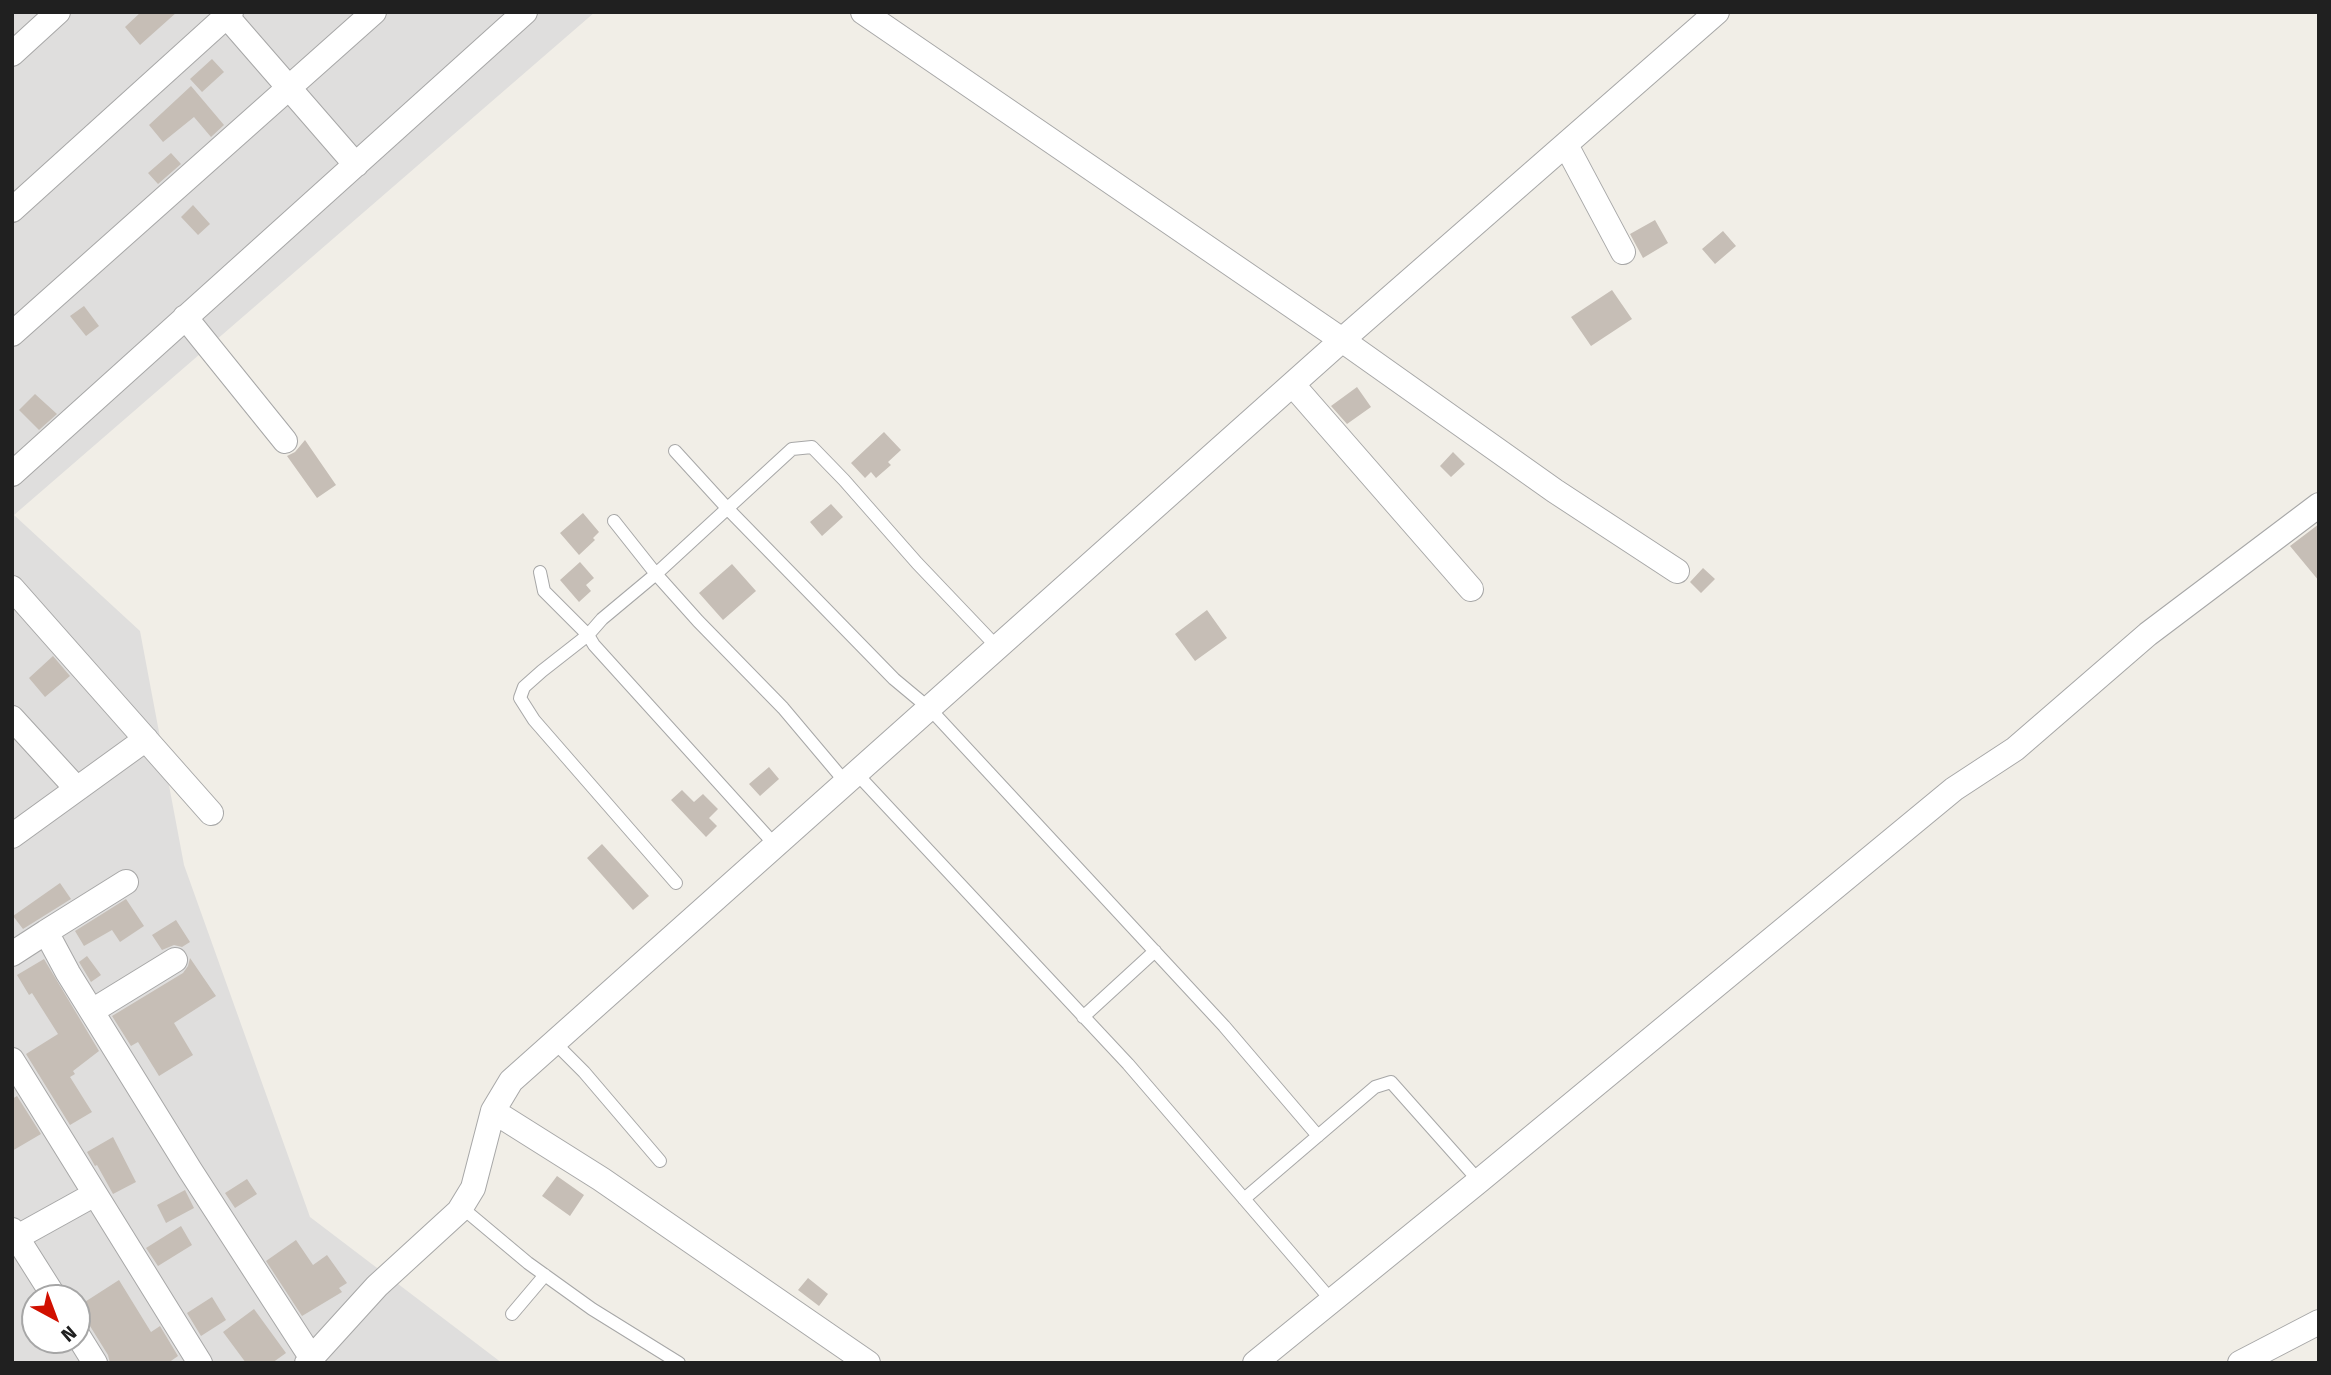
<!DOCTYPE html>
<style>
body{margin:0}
#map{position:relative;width:2331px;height:1375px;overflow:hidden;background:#f1eee7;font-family:"Fira Sans",sans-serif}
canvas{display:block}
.frame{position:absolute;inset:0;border:14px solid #202020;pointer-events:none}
.north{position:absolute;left:21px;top:1284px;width:70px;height:70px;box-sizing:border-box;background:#fff;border:2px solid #a6a6a6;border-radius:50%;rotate:139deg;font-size:19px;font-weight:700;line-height:28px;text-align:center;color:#202020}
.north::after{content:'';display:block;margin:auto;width:24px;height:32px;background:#d11000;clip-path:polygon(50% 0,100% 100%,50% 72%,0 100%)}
</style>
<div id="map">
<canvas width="2331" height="1375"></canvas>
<div class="frame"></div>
<div class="north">N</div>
</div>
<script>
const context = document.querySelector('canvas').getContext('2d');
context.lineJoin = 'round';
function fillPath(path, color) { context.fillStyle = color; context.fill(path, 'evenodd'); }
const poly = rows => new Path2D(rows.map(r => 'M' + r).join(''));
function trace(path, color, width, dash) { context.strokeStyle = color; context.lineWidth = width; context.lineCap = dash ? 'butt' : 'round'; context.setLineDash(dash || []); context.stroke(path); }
fillPath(poly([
 [12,12,595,12,14,515,140,631,184,865,310,1217,502,1363,12,1363],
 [35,1298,77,1298,77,1340,35,1340]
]), '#dfdedd');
fillPath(poly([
 [141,12,177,12,140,45,125,27],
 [212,59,224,72,202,92,190,79],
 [191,86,224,125,211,137,194,117,163,142,149,125],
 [171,153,181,164,158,184,148,173],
 [193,205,210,224,198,235,181,217],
 [1655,220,1668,243,1643,258,1630,234],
 [1723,231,1736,246,1715,264,1702,249],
 [1612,290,1632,319,1591,346,1571,317],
 [84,306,99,326,86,336,70,316],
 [1357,387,1371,407,1347,424,1331,406],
 [35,394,57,414,39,430,19,410],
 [884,432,901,450,888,462,891,465,876,478,871,472,865,478,851,463],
 [305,440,336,485,317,498,287,456,295,452],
 [1453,452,1465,464,1451,477,1440,466],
 [831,504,843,517,822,536,810,522],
 [583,513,599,532,593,538,595,540,579,555,560,533],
 [2319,524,2319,581,2290,546],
 [580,562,594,578,586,585,591,591,579,602,560,580],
 [732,564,756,591,723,620,699,593],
 [1703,568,1715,579,1701,593,1690,582],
 [1207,610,1227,638,1195,661,1175,634],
 [53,656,70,676,45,697,29,678],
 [769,767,779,779,760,796,749,784],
 [682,790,694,802,703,794,718,809,709,818,717,826,706,837,671,800],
 [602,844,649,896,633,910,587,858],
 [60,883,71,899,23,929,13,916],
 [126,899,144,926,120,942,112,930,84,946,75,931],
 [176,920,190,942,182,947,174,945,162,950,152,935],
 [87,956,101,975,91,982,79,962],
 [190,958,216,996,174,1023,193,1055,159,1076,138,1042,131,1046,112,1016,183,973,188,966],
 [44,959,99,1051,73,1071,75,1074,70,1077,92,1112,70,1125,26,1054,58,1034,32,993,29,995,17,975],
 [17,1096,41,1134,12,1151,12,1099],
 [113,1137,136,1182,113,1194,97,1165,95,1166,87,1152],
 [557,1176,584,1195,570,1216,542,1196],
 [247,1179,257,1194,235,1208,225,1193],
 [185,1190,194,1208,166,1223,157,1205],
 [181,1226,192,1245,158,1266,146,1248],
 [296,1240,313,1265,327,1255,347,1283,339,1288,342,1292,302,1316,266,1261],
 [808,1278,828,1294,819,1306,798,1290],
 [119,1280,151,1332,160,1326,178,1356,168,1363,110,1363,108,1355,90,1326,77,1315,77,1307],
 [212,1297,226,1320,201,1336,187,1313],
 [254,1309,286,1353,272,1363,246,1363,223,1332]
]), '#c6beb6');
const service = poly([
 [675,451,727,508,894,679,930,709,1224,1026,1318,1136],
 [614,521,656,574,602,619,588,635,594,645,776,846],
 [540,572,544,591,588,635,542,671,524,687,520,698,534,720,676,883],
 [857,774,1128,1064,1332,1301],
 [847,784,783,708,698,621,656,574,792,449,812,447,844,480,917,563,998,648],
 [1083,1017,1155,951],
 [555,1043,584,1072,660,1161],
 [1244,1199,1375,1087,1391,1082,1479,1181],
 [460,1206,528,1263,592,1309,679,1363],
 [512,1314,545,1275]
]);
const minor = poly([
 [223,12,356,165],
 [863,12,1342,340,1555,491,1677,571],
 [12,54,58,12],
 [1566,145,1623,252],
 [12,210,231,12],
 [185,317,285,441],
 [12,334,374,12],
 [1293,385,1471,589],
 [12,474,525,12],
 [12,588,211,813],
 [12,718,77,789],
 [12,836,146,739],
 [46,932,126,882],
 [12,954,46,932,68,973,190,1170,311,1357],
 [92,1011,175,960],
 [12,1060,200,1363],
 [493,1111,601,1179,868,1363],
 [12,1230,55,1298],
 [12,1240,95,1194],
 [77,1334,95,1363],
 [307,1363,377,1286,459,1211,473,1188,493,1111,511,1081,1342,340,1717,12],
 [1255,1363,1479,1181,1954,789,2015,749,2148,634,2319,505],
 [2240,1363,2319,1322]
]);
trace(service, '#a7a7a7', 14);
trace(minor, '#a7a7a7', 26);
trace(service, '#fff', 12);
trace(minor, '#fff', 24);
</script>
